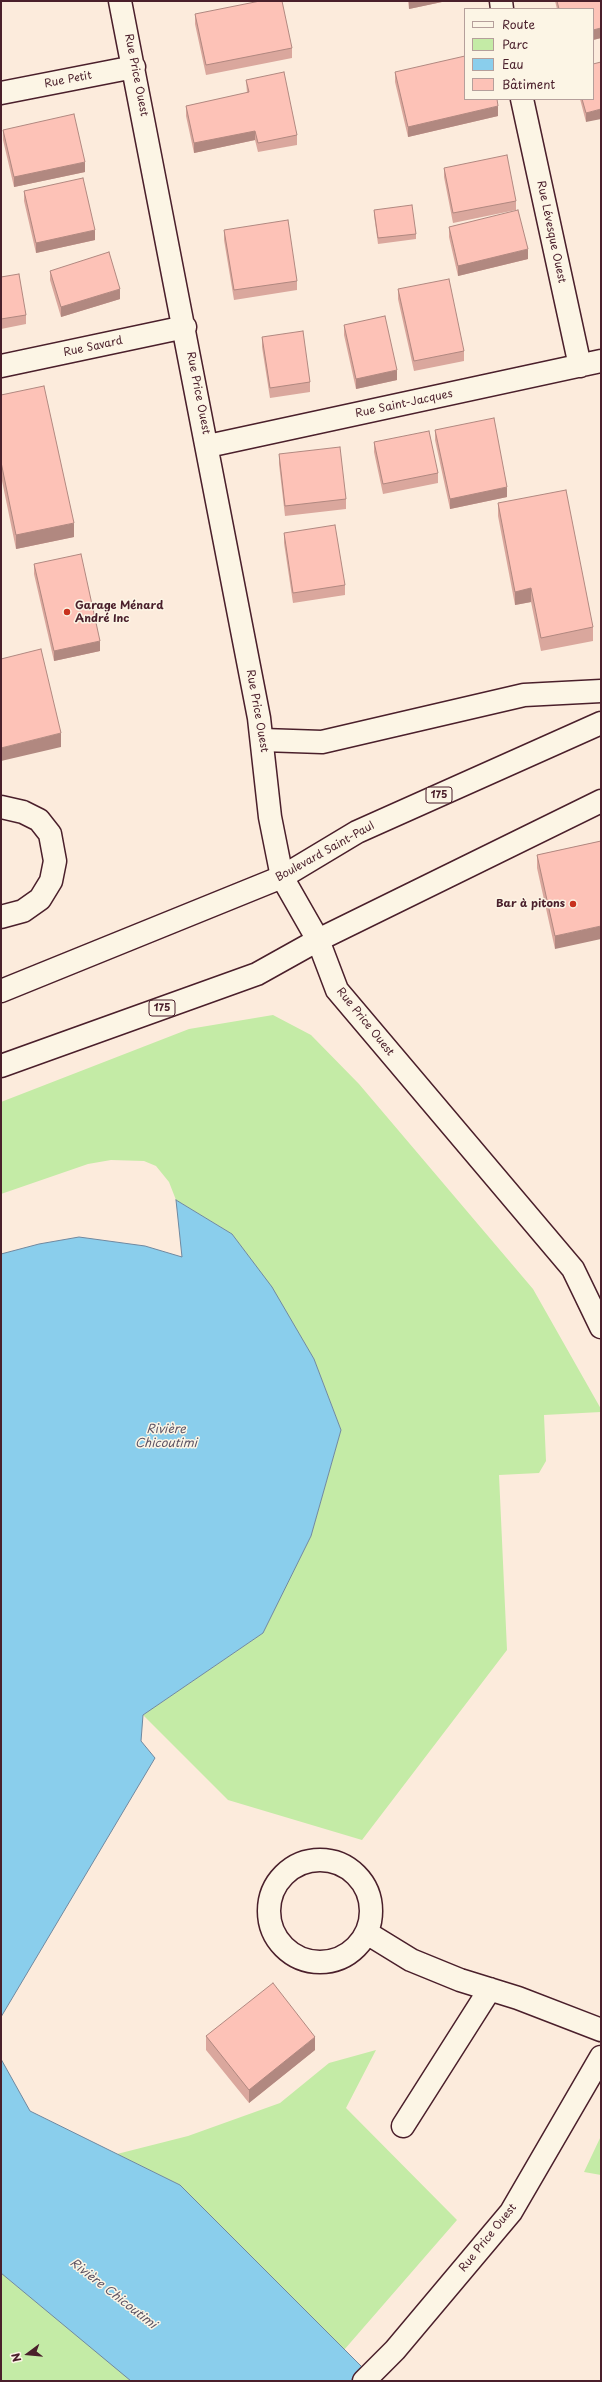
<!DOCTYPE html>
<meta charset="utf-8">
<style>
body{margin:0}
#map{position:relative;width:602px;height:2382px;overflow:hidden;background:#fcebdc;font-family:"Playpen Sans",sans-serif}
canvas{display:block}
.frame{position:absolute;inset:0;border:2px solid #4a1f2b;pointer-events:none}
.legend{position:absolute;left:464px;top:8px;width:130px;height:92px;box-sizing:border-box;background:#fcf5e5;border:1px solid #b59f9b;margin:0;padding:5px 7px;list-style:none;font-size:12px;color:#4a1f2b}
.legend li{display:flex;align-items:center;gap:8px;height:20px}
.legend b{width:20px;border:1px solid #b59f9b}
.north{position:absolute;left:8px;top:2334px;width:40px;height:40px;-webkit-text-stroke:3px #fcf5e5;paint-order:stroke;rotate:254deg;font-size:11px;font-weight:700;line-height:16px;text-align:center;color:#4a1f2b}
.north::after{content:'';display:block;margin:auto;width:14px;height:18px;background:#4a1f2b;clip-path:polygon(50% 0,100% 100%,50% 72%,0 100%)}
</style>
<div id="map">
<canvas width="602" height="2382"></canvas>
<div class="frame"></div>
<ul class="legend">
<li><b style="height:5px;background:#fcf5e5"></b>Route</li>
<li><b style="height:11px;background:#c4eba6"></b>Parc</li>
<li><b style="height:11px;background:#8aceec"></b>Eau</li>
<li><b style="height:11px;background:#fdc2b7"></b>Bâtiment</li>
</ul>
<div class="north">N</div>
</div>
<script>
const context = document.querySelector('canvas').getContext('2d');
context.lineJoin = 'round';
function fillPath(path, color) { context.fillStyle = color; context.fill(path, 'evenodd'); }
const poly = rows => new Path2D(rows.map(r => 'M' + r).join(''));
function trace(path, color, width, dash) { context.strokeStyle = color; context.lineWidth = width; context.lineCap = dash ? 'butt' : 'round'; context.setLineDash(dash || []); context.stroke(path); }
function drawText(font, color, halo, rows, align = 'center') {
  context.font = font + ' "Playpen Sans",sans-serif'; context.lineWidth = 3; context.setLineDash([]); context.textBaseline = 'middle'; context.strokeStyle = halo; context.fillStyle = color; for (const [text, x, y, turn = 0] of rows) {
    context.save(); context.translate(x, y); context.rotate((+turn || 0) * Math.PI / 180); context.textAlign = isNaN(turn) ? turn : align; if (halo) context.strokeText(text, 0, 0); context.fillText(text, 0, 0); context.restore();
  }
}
fillPath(poly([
 [273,1015,311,1035,359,1084,533,1289,601,1409,601,1412,544,1415,546,1461,539,1473,499,1475,507,1650,362,1840,228,1800,143,1715,263,1633,311,1536,341,1430,314,1359,272,1288,232,1234,176,1200,169,1182,156,1166,144,1161,111,1160,88,1164,1,1194,1,1102,189,1029],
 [376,2050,346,2108,457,2220,344,2350,180,2185,117,2154,188,2136,280,2103,329,2063],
 [601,2136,601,2175,584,2172],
 [1,2273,99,2353,149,2381,1,2381]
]), '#c4eba6');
const water = poly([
 [176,1200,232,1234,272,1287,314,1359,341,1430,311,1536,263,1633,143,1715,141,1741,155,1758,1,2017,1,1254,39,1244,79,1237,145,1246,182,1257,176,1200],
 [1,2059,30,2111,180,2185,376,2381,131,2381,1,2273,1,2059]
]);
fillPath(water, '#8aceec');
trace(water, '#70889f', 1);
const minor = poly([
 [120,1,259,718,270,817,282,877],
 [501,1,502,9],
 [1,93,134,67],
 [522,99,580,366],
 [1,366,185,327],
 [208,446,601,361],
 [1,807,23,812,39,820,50,834,55,861,51,881,40,899,23,911,1,917],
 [318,940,337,990,573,1269,601,1327],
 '269 1911a51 51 0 1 1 102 0a51 51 0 1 1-102 0Z',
 [367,1933,411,1960,460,1980,518,1998,601,2030],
 [403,2126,490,1989],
 [364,2381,395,2350,511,2212,601,2057]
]);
const major = poly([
 [263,740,322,742,524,695,601,691],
 [282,877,318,940],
 [1,991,282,877,357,832,601,723],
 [1,1066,257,974,318,940,601,801]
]);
trace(minor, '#4a1f2b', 25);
trace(major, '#4a1f2b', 25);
trace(minor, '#fcf5e5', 22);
trace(major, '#fcf5e5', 22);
fillPath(poly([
 [408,1,443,1,442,2,409,9],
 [555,1,601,1,601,38,593,40,593,9,557,9],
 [195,14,292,48,292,58,206,75,195,24],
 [395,72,498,116,408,137,395,82],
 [246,80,297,135,297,145,258,152,255,140,194,153,186,116,186,106,247,93],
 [580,99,593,99,586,122],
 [3,130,85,172,14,187,3,140],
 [444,168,516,201,516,210,453,223,444,177],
 [24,191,95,240,36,253,24,201],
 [374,210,416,234,416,239,378,244,374,215],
 [449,227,528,259,458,276,449,237],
 [224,230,297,281,297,290,234,300,224,240],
 [50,271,120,299,61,317,50,280],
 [1,277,26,315,26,324,1,329],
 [398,289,464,351,464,361,414,371,398,299],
 [344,325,397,380,356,389,344,335],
 [262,337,310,382,310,392,270,398,262,347],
 [1,395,74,537,16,549,1,476],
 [435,430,507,497,450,509,435,440],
 [374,442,438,473,438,483,383,494,374,452],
 [279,454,346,499,346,509,285,516,279,464],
 [498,503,593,627,593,641,541,651,531,602,515,605,498,516],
 [284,533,345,585,345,595,293,603,284,543],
 [34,564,100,651,54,661,34,574],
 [601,841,555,949,537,868,537,855],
 [206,2036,315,2050,249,2103,206,2050]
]), '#daa79d');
fillPath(poly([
 [409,1,443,1,442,2,409,9],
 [601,28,601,38,593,40,593,30],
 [498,106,498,116,408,137,408,127],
 [601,109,601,119,586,122,586,113],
 [255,131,255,140,194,153,194,143],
 [85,162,85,172,14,187,14,177],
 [95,230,95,240,36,253,36,243],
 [528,249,528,259,458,276,458,266],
 [120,289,120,299,61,317,61,307],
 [397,370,397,380,356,389,356,379],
 [507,487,507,497,450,509,450,499],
 [74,523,74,537,16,549,16,535],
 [531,588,531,602,515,605,515,592],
 [100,641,100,651,54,661,54,651],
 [61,733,61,747,1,761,1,748],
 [601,926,601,939,555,949,555,936],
 [315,2037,315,2050,249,2103,249,2090]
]), '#b18880');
const building = poly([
 [260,1,282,1,292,48,206,65,195,14,260,1],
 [557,1,601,1,601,28,593,30,593,9,559,9,557,1],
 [465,56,465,99,497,99,498,106,408,127,395,72,465,56],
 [601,62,601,109,586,113,582,99,593,99,593,64,601,62],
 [284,72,297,135,258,143,255,131,194,143,186,106,249,92,246,80,284,72],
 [74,114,85,162,14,177,3,130,74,114],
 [507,155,516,201,453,213,444,168,507,155],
 [83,178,95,230,36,243,24,191,83,178],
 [412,205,416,234,378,238,374,210,412,205],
 [518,210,528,249,458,266,449,227,518,210],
 [288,220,297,281,234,290,224,230,288,220],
 [109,252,120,289,61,307,50,271,109,252],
 [19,274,26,315,1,319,1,277,19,274],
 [449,279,464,351,414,361,398,289,449,279],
 [385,316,397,370,356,379,344,325,385,316],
 [303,331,310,382,270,388,262,337,303,331],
 [44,386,74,523,16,535,1,462,1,395,44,386],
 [494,418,507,487,450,499,435,430,494,418],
 [429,431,438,473,383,484,374,442,429,431],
 [340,447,346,499,285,506,279,454,340,447],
 [566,490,593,627,541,638,531,588,515,592,498,503,566,490],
 [335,525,345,585,293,593,284,533,335,525],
 [81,554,100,641,54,651,34,564,81,554],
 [41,649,61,733,1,748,1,659,41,649],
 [601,841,601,926,555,936,537,855,601,841],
 [273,1983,315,2037,249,2090,206,2036,273,1983]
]);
fillPath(building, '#fdc2b7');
trace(building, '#b18880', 1);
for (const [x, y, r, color] of [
 [67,612,4,"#c8321e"],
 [573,904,4,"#c8321e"]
]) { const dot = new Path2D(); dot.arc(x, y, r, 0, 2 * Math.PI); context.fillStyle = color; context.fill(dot); trace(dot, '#fcf5e5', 1.5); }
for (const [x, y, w] of [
 [439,795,26],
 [162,1008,26]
]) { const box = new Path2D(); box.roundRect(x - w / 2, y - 8, w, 16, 3); context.fillStyle = '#fcf5e5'; context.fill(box); trace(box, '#4a1f2b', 1); }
drawText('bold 10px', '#4a1f2b', null, [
 ["175",439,795],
 ["175",162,1008]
]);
drawText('11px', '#4a1f2b', '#fcf5e5', [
 ["Rue Price Ouest",136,75,79],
 ["Rue Petit",68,80,-11],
 ["Rue Lévesque Ouest",551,232,78],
 ["Rue Savard",93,347,-12],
 ["Rue Price Ouest",198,393,79],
 ["Rue Saint-Jacques",404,404,-12],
 ["Rue Price Ouest",257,711,80],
 ["Boulevard Saint-Paul",325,852,-29],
 ["Rue Price Ouest",365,1022,51],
 ["Rue Price Ouest",488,2238,-51]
]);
drawText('bold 11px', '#4a1f2b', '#fcf5e5', [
 ["Garage Ménard",75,606],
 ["André Inc",75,619],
 ["Bar à pitons",565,904,"right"]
], 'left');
drawText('italic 12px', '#5d5465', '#fcf5e5', [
 ["Rivière",166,1430],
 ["Chicoutimi",166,1444],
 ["Rivière Chicoutimi",113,2294,38]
]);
</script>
